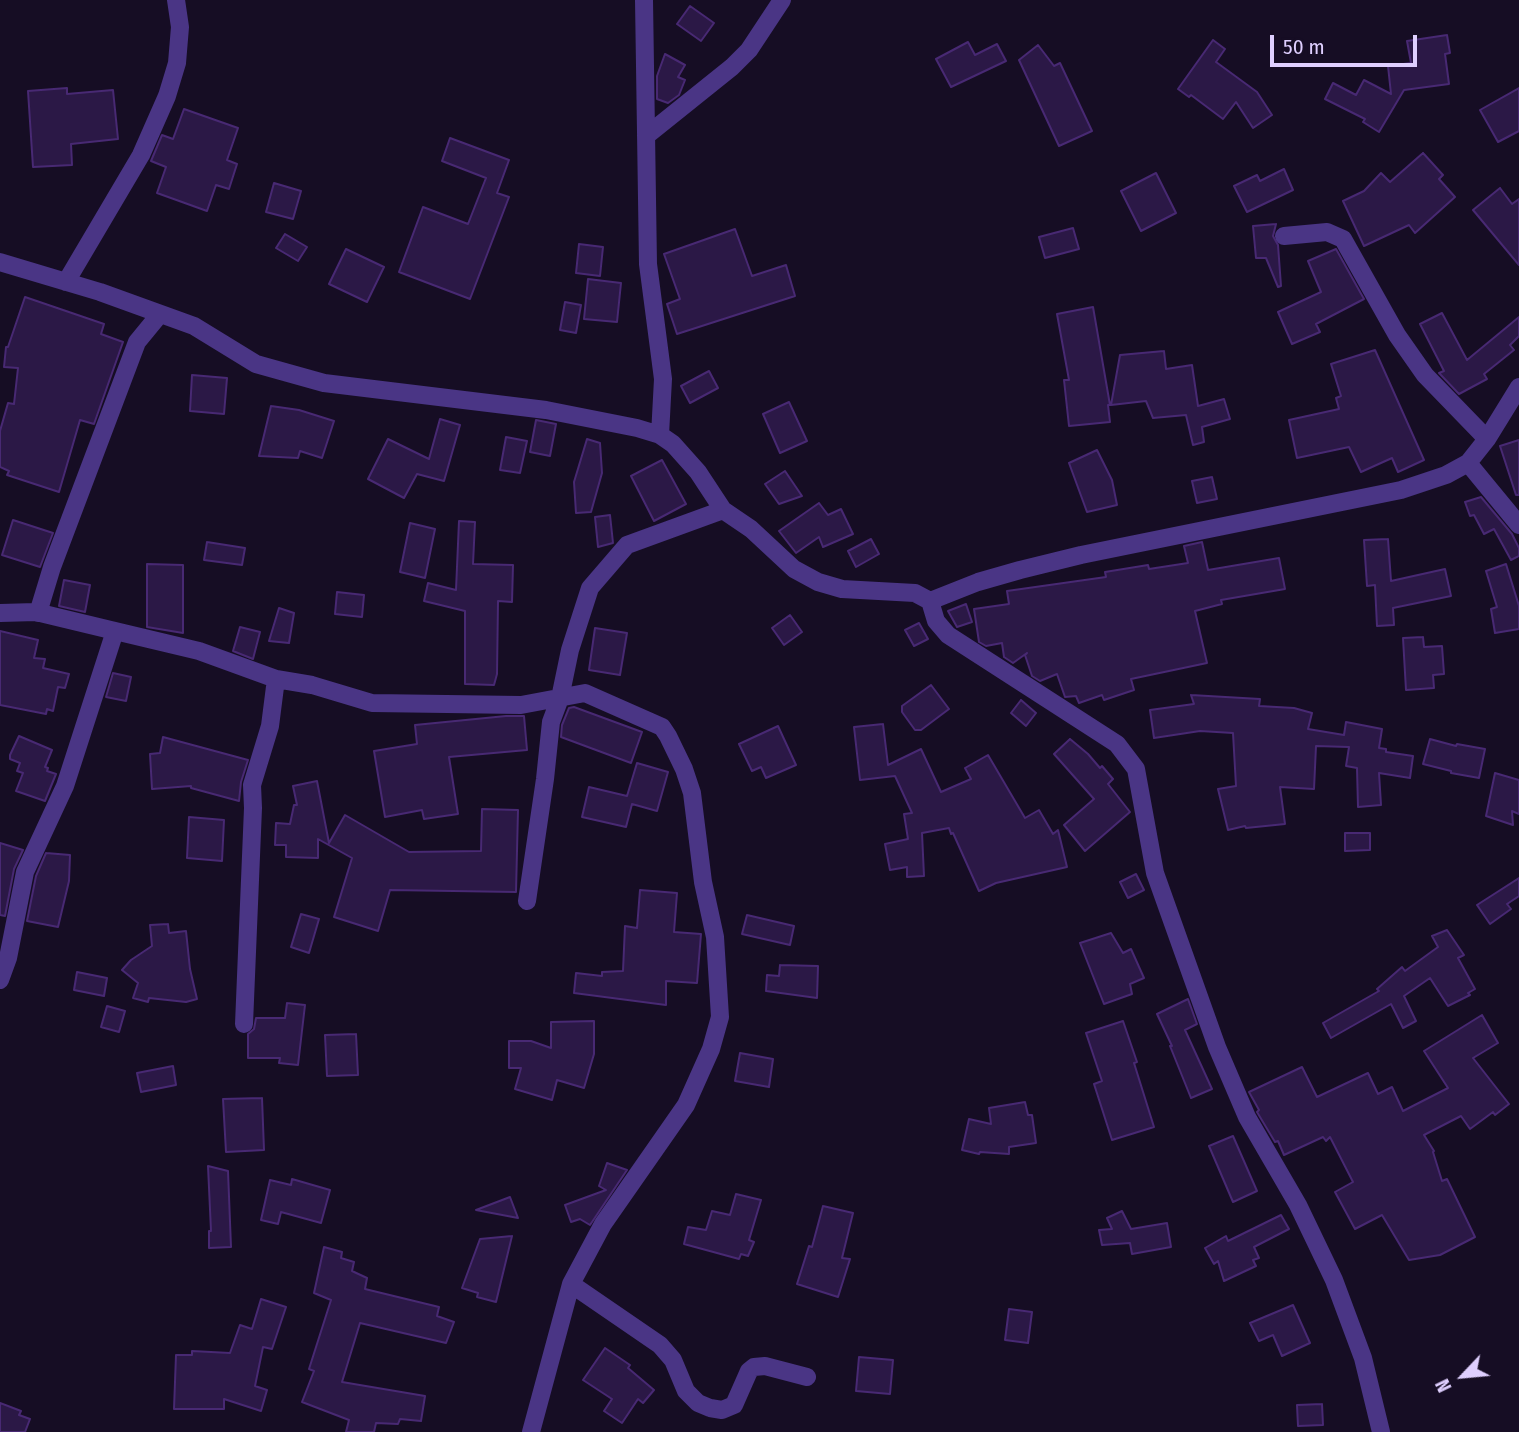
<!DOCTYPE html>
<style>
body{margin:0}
#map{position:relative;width:1519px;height:1432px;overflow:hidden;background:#160d24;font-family:"Fira Sans Condensed",sans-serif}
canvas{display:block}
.north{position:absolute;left:1428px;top:1341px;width:70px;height:70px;-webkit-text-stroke:5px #160d24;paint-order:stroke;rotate:244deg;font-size:19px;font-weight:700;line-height:28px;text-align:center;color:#dfcfff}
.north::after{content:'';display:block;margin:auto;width:24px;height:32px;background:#dfcfff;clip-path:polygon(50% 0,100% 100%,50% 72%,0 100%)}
.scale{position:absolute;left:1270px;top:35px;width:147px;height:32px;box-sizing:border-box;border:4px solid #dfcfff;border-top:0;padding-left:9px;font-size:21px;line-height:24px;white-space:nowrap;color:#dfcfff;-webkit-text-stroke:5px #160d24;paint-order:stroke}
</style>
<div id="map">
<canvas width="1519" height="1432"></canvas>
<div class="north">N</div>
<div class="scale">50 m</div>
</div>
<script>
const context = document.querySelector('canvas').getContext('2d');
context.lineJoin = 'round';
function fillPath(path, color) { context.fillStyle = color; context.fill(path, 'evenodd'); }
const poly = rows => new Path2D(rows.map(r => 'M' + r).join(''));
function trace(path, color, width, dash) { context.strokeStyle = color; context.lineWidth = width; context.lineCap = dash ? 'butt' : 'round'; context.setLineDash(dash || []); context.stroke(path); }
const building = poly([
 [690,6,714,23,701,41,677,24,690,6],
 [1447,35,1450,53,1445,54,1449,84,1404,90,1379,132,1363,122,1365,119,1325,99,1333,83,1356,95,1364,80,1391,94,1388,66,1411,63,1407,41,1447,35],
 [1213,40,1225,49,1216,62,1257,92,1272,115,1253,128,1236,102,1223,119,1191,95,1189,97,1178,89,1213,40],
 [968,42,975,55,997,44,1006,61,951,87,936,59,968,42],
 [1038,45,1054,66,1060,63,1092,131,1059,146,1019,60,1038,45],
 [665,54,685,65,678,77,685,80,679,95,668,103,657,99,657,76,665,54],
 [67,88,67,94,113,90,118,139,71,144,72,165,33,167,28,91,67,88],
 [1519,88,1519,131,1498,142,1480,110,1519,88],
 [184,109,238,128,227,160,237,164,229,189,216,185,207,211,157,193,166,167,151,161,162,135,173,139,184,109],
 [450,138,509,160,497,193,509,197,470,299,399,272,423,207,468,224,486,178,442,161,450,138],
 [1423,153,1443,175,1439,179,1455,197,1415,233,1409,225,1364,246,1343,201,1364,191,1381,173,1390,182,1423,153],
 [1284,169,1293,190,1247,212,1234,186,1257,175,1260,181,1284,169],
 [1156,173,1176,213,1141,231,1121,191,1156,173],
 [274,183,301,191,293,219,266,212,274,183],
 [1500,188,1512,204,1519,199,1519,265,1473,210,1500,188],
 [1276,224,1273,236,1278,245,1281,286,1278,287,1266,258,1256,258,1253,226,1276,224],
 [1073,228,1079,249,1045,258,1039,237,1073,228],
 [735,229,752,276,786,265,795,296,677,334,667,304,680,299,664,254,735,229],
 [285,234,307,247,298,261,276,248,285,234],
 [579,244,603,247,600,276,576,273,579,244],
 [346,249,384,267,367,302,329,284,346,249],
 [1336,249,1364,299,1316,324,1320,332,1292,344,1278,312,1321,292,1308,261,1336,249],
 [588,279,621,283,617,322,584,319,588,279],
 [25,297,104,324,101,334,123,342,94,424,80,420,59,492,7,475,9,471,0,467,0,431,8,403,14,404,18,368,4,367,6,347,8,347,25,297],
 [565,302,581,305,576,333,560,330,565,302],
 [1093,307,1110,405,1108,405,1110,422,1069,426,1064,380,1069,380,1057,314,1093,307],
 [1442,313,1467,360,1519,317,1519,336,1510,345,1514,350,1484,374,1487,379,1459,394,1439,373,1444,371,1420,324,1442,313],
 [1375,350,1424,460,1398,472,1392,458,1361,472,1349,447,1297,458,1289,420,1339,409,1336,398,1341,396,1331,364,1375,350],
 [1164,351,1166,369,1192,365,1198,406,1224,399,1230,419,1202,427,1204,442,1193,445,1186,415,1153,418,1146,401,1111,405,1120,355,1164,351],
 [709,371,718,388,690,403,681,386,709,371],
 [192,375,227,378,224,414,190,411,192,375],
 [789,402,807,441,780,453,763,414,789,402],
 [271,406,299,410,334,421,322,458,300,451,298,458,259,456,271,406],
 [440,419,460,425,444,481,417,474,404,498,368,479,388,439,429,459,440,419],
 [536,420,556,424,550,456,530,452,536,420],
 [506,437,527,441,520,473,500,470,506,437],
 [587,439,600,443,602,473,591,512,576,513,574,482,587,439],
 [1519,440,1519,495,1516,495,1500,446,1519,440],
 [1097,450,1112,480,1117,505,1087,512,1069,463,1097,450],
 [662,460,686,504,654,521,631,476,662,460],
 [785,471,802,496,779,504,765,484,785,471],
 [1212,477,1217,499,1197,503,1192,481,1212,477],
 [1481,497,1512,534,1519,548,1519,556,1511,560,1494,529,1484,534,1474,515,1470,516,1465,502,1481,497],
 [819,503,828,515,841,509,853,534,823,547,819,537,796,553,779,531,819,503],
 [610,515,613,543,598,547,595,517,610,515],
 [13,520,53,533,40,567,2,555,13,520],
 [459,521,475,522,473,564,513,565,512,602,498,601,497,674,494,685,465,684,465,611,424,601,428,583,456,590,459,521],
 [410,523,435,529,425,578,400,572,410,523],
 [871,539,879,554,856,567,848,551,871,539],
 [1388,539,1391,581,1445,569,1451,596,1393,608,1394,625,1377,626,1375,585,1367,586,1364,540,1388,539],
 [207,542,245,548,242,565,204,560,207,542],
 [1202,542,1208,570,1279,558,1285,589,1221,600,1222,604,1195,611,1207,663,1131,679,1134,690,1104,700,1102,695,1079,703,1076,696,1065,697,1057,674,1040,681,1032,676,1025,655,1027,653,1013,663,1004,657,1002,643,986,646,979,642,974,609,1009,604,1007,591,1106,577,1105,572,1148,565,1149,569,1188,563,1184,546,1202,542],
 [147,564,183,565,183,633,147,627,147,564],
 [1506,564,1519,606,1519,629,1495,633,1491,609,1497,607,1486,571,1506,564],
 [64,580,90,585,85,612,59,606,64,580],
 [337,592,364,595,362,617,335,614,337,592],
 [966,604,972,622,957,627,948,611,966,604],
 [279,608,294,613,289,643,269,641,279,608],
 [790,615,802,632,784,645,772,628,790,615],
 [919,623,928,639,914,646,905,630,919,623],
 [240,627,260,632,253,659,233,651,240,627],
 [595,628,627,633,620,675,589,670,595,628],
 [0,631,38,640,34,658,45,659,43,668,69,674,65,688,58,687,53,711,47,709,46,714,0,705,0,631],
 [1423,637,1424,647,1442,646,1444,674,1433,675,1434,688,1406,690,1403,638,1423,637],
 [113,673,131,677,126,701,106,697,113,673],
 [931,685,949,709,921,730,915,730,902,712,902,706,931,685],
 [1191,695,1260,699,1259,706,1294,708,1312,713,1308,729,1344,735,1346,722,1382,729,1379,748,1386,749,1386,752,1413,756,1410,778,1379,773,1381,805,1358,807,1357,768,1346,766,1349,747,1316,746,1314,789,1280,787,1285,824,1246,828,1245,826,1228,830,1218,789,1236,786,1233,733,1200,731,1154,738,1150,710,1194,704,1191,695],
 [1021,700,1036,713,1026,726,1011,713,1021,700],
 [574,707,642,732,631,763,561,737,562,725,569,708,574,707],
 [506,716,524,716,527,750,449,757,458,814,424,819,422,810,385,817,374,751,417,744,415,725,506,716],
 [883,724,888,765,921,749,941,792,971,779,965,768,988,755,1025,818,1039,810,1053,834,1058,830,1067,867,996,883,979,891,953,833,951,834,949,828,922,833,924,876,907,877,907,867,890,870,885,844,908,839,904,814,912,813,895,776,860,780,854,727,883,724],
 [778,726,796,765,766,778,761,767,752,771,739,744,778,726],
 [19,736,52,750,45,767,48,768,47,771,56,774,45,801,16,791,23,773,17,771,20,763,10,759,10,755,19,736],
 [163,737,248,760,241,782,239,801,191,788,191,786,152,789,150,754,160,753,163,737],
 [1070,739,1088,754,1100,768,1102,766,1113,779,1108,784,1130,812,1085,851,1064,825,1094,799,1054,754,1070,739],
 [1430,739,1456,746,1457,744,1485,749,1479,778,1451,773,1451,771,1423,764,1430,739],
 [637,763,668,772,657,811,632,804,626,827,582,817,589,787,627,796,637,763],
 [1495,773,1519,780,1519,814,1512,811,1513,825,1486,816,1495,773],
 [317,781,329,843,345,815,409,852,481,851,482,809,518,810,516,892,390,890,378,931,334,917,352,858,318,839,318,858,286,857,286,845,275,845,276,823,290,824,294,805,297,805,293,786,317,781],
 [189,817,224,820,222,861,187,858,189,817],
 [1345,833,1370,833,1370,850,1345,851,1345,833],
 [0,843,23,850,14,869,5,916,0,915,0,843],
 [46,853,70,855,69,881,58,927,27,921,36,876,46,853],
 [1136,874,1144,890,1128,898,1120,882,1136,874],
 [1519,878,1519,896,1507,904,1511,909,1490,924,1477,905,1519,878],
 [640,890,677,893,674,932,701,934,697,983,666,981,666,1005,574,993,576,973,602,976,602,972,623,971,625,926,637,928,640,890],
 [301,914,319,919,309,953,291,947,301,914],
 [747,915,794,926,790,945,742,934,747,915],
 [168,924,169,933,186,931,190,969,197,999,186,1002,149,998,148,1002,133,998,138,983,122,970,131,960,152,946,150,925,168,924],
 [1447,930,1464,955,1458,958,1475,989,1468,993,1470,995,1448,1006,1430,978,1404,996,1416,1021,1403,1028,1391,1004,1331,1038,1323,1023,1379,991,1377,989,1402,967,1405,971,1438,947,1432,936,1447,930],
 [1111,933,1123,953,1131,949,1144,978,1130,984,1132,994,1104,1004,1080,943,1111,933],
 [780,965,818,966,817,998,766,991,767,975,779,976,780,965],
 [77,972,107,978,104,996,74,990,77,972],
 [1188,999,1197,1024,1185,1030,1212,1089,1191,1098,1170,1046,1172,1046,1157,1014,1188,999],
 [287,1003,305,1005,298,1065,279,1063,280,1058,248,1058,248,1034,254,1029,256,1018,285,1018,287,1003],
 [107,1006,125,1011,119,1032,101,1027,107,1006],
 [1482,1015,1498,1043,1473,1058,1509,1104,1495,1115,1493,1112,1470,1129,1461,1116,1424,1135,1434,1151,1433,1152,1442,1181,1447,1179,1475,1237,1440,1255,1409,1260,1382,1215,1355,1229,1335,1192,1353,1182,1330,1137,1326,1141,1323,1137,1284,1155,1278,1141,1275,1142,1257,1112,1259,1110,1249,1092,1302,1067,1317,1097,1368,1073,1378,1094,1392,1087,1403,1111,1448,1088,1424,1051,1482,1015],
 [594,1021,594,1054,584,1088,557,1080,552,1100,515,1089,521,1068,509,1068,509,1041,531,1041,551,1048,551,1022,594,1021],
 [1123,1021,1137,1062,1134,1063,1154,1127,1112,1140,1094,1084,1102,1081,1086,1033,1123,1021],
 [356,1034,358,1075,327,1076,325,1035,356,1034],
 [740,1053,773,1059,769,1087,735,1081,740,1053],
 [173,1066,176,1085,141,1092,137,1073,173,1066],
 [262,1098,264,1150,226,1152,223,1099,262,1098],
 [1025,1102,1028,1115,1032,1115,1036,1143,1009,1147,1009,1154,980,1152,979,1154,962,1150,969,1119,991,1124,989,1108,1025,1102],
 [1233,1136,1257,1191,1233,1202,1209,1146,1233,1136],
 [607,1163,627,1170,590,1225,580,1219,571,1222,565,1205,606,1190,599,1186,607,1163],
 [208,1166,228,1171,231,1247,209,1248,209,1231,211,1231,208,1166],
 [292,1179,330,1190,321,1223,281,1212,278,1224,261,1220,270,1180,291,1185,292,1179],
 [736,1194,761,1200,749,1240,754,1242,748,1256,741,1254,739,1259,684,1244,688,1227,706,1230,712,1211,730,1215,736,1194],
 [510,1197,518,1218,476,1210,510,1197],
 [823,1206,853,1213,842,1258,850,1259,838,1297,797,1284,809,1246,812,1247,823,1206],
 [1122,1211,1131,1229,1167,1223,1171,1247,1132,1254,1130,1243,1102,1245,1099,1230,1112,1229,1107,1218,1122,1211],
 [1281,1215,1289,1229,1254,1247,1259,1258,1253,1260,1256,1266,1224,1281,1218,1261,1214,1264,1205,1248,1226,1236,1228,1241,1281,1215],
 [512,1236,496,1302,477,1297,478,1293,462,1288,480,1239,512,1236],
 [324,1247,342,1252,341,1258,354,1262,352,1271,367,1278,365,1289,439,1307,437,1316,454,1322,446,1343,360,1323,342,1382,425,1396,421,1421,400,1419,398,1424,376,1423,374,1432,346,1432,349,1420,302,1402,314,1371,309,1369,331,1300,314,1293,324,1247],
 [261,1299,286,1307,272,1349,263,1347,255,1386,267,1390,261,1411,224,1399,224,1409,174,1409,176,1355,192,1355,192,1351,230,1353,240,1325,252,1329,261,1299],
 [1293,1305,1310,1343,1282,1356,1273,1335,1259,1341,1250,1323,1293,1305],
 [1009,1309,1032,1312,1028,1343,1005,1340,1009,1309],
 [605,1348,630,1365,628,1368,654,1390,643,1403,638,1399,622,1423,604,1411,612,1399,583,1380,605,1348],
 [859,1357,893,1360,890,1394,856,1391,859,1357],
 [0,1403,21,1411,19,1415,30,1419,25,1432,0,1432,0,1403],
 [1322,1404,1323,1425,1298,1426,1297,1405,1322,1404]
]);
fillPath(building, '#2b1846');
trace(building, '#482973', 2);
trace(poly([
 [644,0,648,264,663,379,660,435],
 [646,136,732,67,749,50,782,0],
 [1284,236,1327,232,1343,239,1397,335,1425,375,1487,439],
 [0,262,100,292,194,326,256,364,324,383,546,410,637,428,660,435,673,444,698,472,723,510,751,529,794,569,818,582,842,589,915,593,930,601,978,582,1020,570,1081,555,1401,490,1446,475,1468,463,1487,439,1519,387],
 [66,282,141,155,167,96,177,63,180,27,176,0],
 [1468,463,1519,525],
 [930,601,936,621,948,635,1117,744,1136,769,1155,873,1217,1047,1247,1117,1298,1205,1334,1280,1363,1358,1381,1432],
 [0,613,36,612,115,631,199,651,276,679,312,685,372,703,521,705,585,693,662,727,668,736,684,769,692,793,703,882,715,937,720,1017,711,1049,686,1105,603,1224,571,1284,531,1432],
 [38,613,52,567,137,342,160,314],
 [527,901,545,779,551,722,560,698,570,650,590,588,627,545,723,510],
 [0,980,8,958,25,872,65,786,115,631],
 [244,1024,253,808,252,785,270,726,276,679],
 [571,1284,660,1345,673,1360,686,1391,698,1403,710,1408,722,1410,734,1405,749,1371,754,1367,765,1366,807,1377]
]), '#4a3585', 18);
</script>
